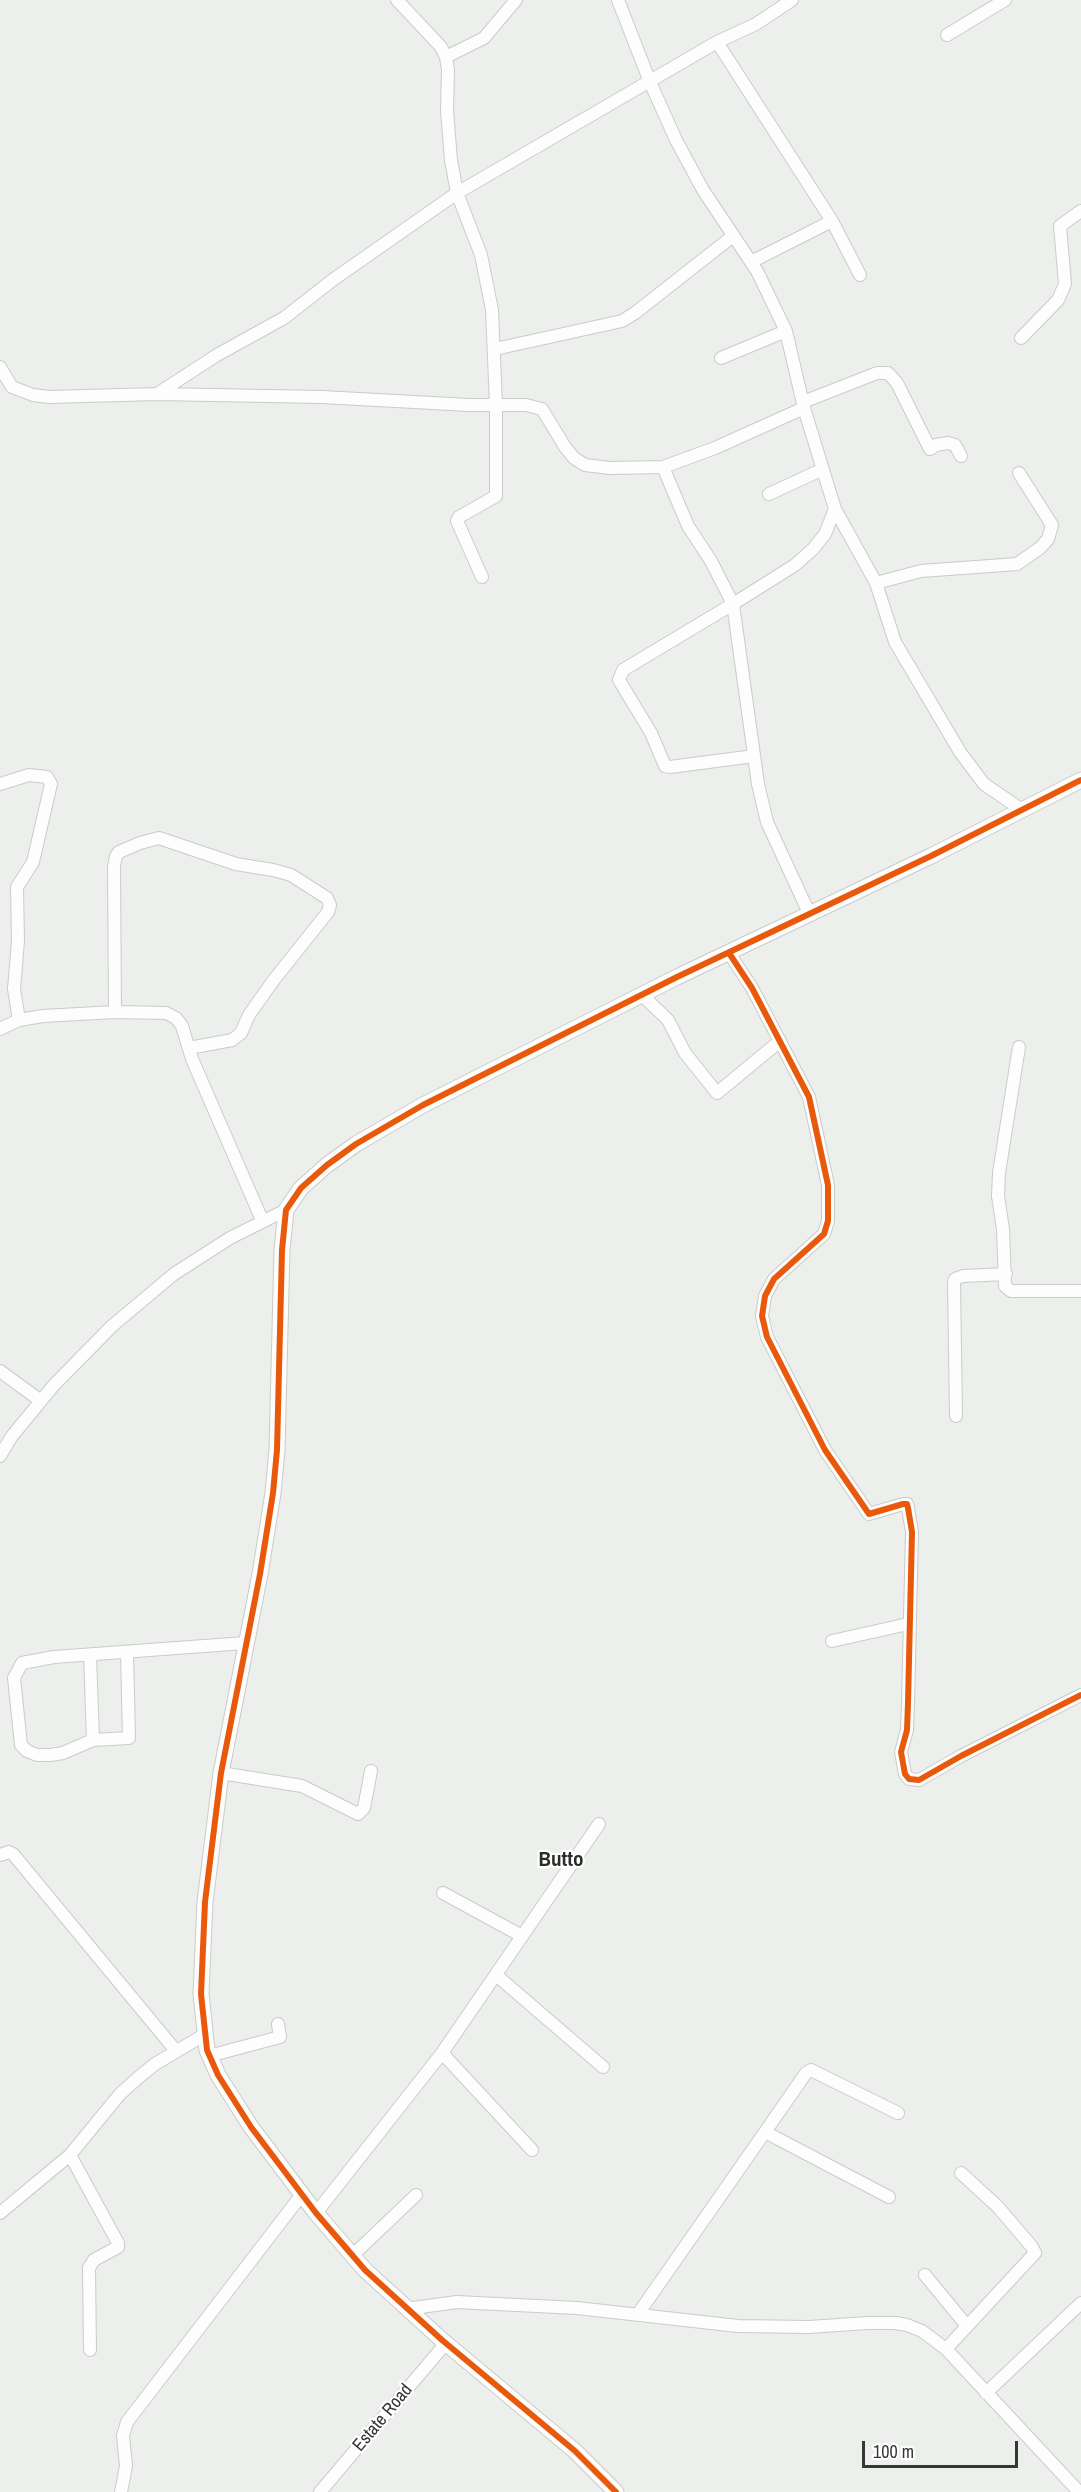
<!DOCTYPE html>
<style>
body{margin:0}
#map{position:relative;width:1081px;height:2492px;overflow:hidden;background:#ecefeb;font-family:"Archivo Narrow",sans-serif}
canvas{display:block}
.scale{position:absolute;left:862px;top:2441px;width:156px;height:27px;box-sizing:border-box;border:3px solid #353735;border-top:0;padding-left:8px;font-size:18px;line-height:21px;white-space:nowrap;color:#353735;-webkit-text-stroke:4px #fff;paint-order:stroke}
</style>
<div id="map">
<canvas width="1081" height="2492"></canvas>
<div class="scale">100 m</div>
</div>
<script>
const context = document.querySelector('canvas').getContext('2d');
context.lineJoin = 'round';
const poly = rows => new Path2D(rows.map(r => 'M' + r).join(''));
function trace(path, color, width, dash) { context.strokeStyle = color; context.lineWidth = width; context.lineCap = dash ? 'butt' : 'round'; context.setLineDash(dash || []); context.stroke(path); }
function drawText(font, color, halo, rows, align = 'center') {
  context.font = font + ' "Archivo Narrow",sans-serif'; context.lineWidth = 4.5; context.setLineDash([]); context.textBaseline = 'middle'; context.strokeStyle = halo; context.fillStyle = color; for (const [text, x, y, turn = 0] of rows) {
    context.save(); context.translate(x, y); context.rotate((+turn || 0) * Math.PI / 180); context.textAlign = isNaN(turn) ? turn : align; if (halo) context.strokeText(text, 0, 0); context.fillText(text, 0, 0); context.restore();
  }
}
const minor = poly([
 [397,0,441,47,446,57,448,70,447,111,451,160,457,193,481,255,492,310,496,406,496,496,459,517,457,521,482,577],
 [618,0,650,82,676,140,703,190,757,271,786,331,804,408,835,509,825,534,813,549,795,565,733,604,758,784,767,822,809,913],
 [947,35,1005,0],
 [717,42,832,221,860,275],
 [446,57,484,38,516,0],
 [751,262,832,221],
 [1021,338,1058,300,1065,284,1060,226,1081,211],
 [495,349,622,321,635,313,733,236],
 [721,358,786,331],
 [0,367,12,387,33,395,49,397,157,394,322,397,469,405,526,405,542,409,565,447,574,458,585,465,610,468,663,467,715,448,804,408],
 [157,394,217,355,284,318,334,279,457,193,717,42,756,24,792,0],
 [803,402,877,373,888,373,897,383,930,449,936,445,948,443,955,445,961,456],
 [663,467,688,526,711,561,733,604,623,670,619,680,651,733,665,766,670,767,754,756],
 [769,494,821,470],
 [835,509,876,583,895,642,960,752,984,784,1022,810],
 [876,583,921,571,1017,564,1040,548,1048,539,1052,525,1019,473],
 [0,784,29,775,47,777,51,784,33,862,17,887,18,941,14,989,19,1020],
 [729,953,752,988,809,1097,828,1185,828,1221,824,1234,774,1279,765,1296,762,1316,767,1337,825,1450,869,1514,903,1504,907,1504,908,1508,912,1532,908,1703,907,1730,901,1752,905,1774,909,1779,919,1780,961,1756,1081,1695],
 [642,995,668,1020,685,1053,717,1093,780,1041],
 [115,1012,114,866,116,856,119,852,140,843,159,838,236,864,273,870,291,875,327,898,330,905,328,912,273,981,249,1015,241,1033,232,1040,189,1048],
 [0,1029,19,1020,43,1016,115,1012,166,1013,176,1018,182,1026,192,1059,262,1220],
 [1019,1047,999,1173,998,1196,1003,1229,1005,1286,1011,1291,1081,1291],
 [0,1371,41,1401],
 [956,1416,954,1282,955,1279,963,1276,1006,1274],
 [0,1456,12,1436,54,1385,112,1326,174,1274,230,1238,286,1210],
 [832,1641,908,1624],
 [90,1655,93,1740,129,1738,127,1652],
 [93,1740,63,1753,51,1755,37,1755,27,1751,21,1745,14,1678,22,1663,54,1657,245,1643],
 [221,1773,302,1786,358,1814,364,1808,371,1771],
 [0,1855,9,1852,13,1854,176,2051],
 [443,1893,522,1936],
 [496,1975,603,2067],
 [442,2053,532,2150],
 [209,2056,280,2037,278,2024],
 [765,2132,806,2073,811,2070,898,2113],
 [70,2155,118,2243,118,2247,94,2260,89,2268,90,2350],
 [0,2213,70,2155,120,2094,139,2077,155,2064,204,2035],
 [316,2213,442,2053,599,1824],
 [353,2255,416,2195],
 [925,2275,967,2326],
 [406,2309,457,2302,577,2308,738,2326,809,2327,868,2323,896,2323,907,2325,922,2331,946,2349,1079,2492],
 [638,2314,765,2132,889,2197],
 [946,2349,1035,2253,1032,2247,998,2207,961,2173],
 [986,2393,1081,2303],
 [121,2492,126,2466,123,2436,127,2422,303,2193],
 [320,2492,446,2343]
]);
const tertiary = poly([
 [616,2492,575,2451,442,2340,365,2270,316,2213,251,2127,218,2075,207,2050,201,1994,205,1902,221,1773,260,1574,273,1493,277,1450,282,1250,286,1210,301,1188,327,1165,356,1144,423,1105,677,977,931,856,1081,780]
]);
trace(minor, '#c9ccc9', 14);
trace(tertiary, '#c9ccc9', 17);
trace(minor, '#fcfdfc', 12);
trace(tertiary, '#fcfdfc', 15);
trace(poly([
 [729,953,752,988,809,1097,828,1185,828,1221,824,1234,774,1279,765,1296,762,1316,767,1337,825,1450,869,1514,903,1504,907,1504,908,1508,912,1532,908,1703,907,1730,901,1752,905,1774,909,1779,919,1780,961,1756,1081,1695],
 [616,2492,575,2451,442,2340,365,2270,316,2213,251,2127,218,2075,207,2050,201,1994,205,1902,221,1773,260,1574,273,1493,277,1450,282,1250,286,1210,301,1188,327,1165,356,1144,423,1105,677,977,931,856,1081,780]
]), '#e8590c', 6);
drawText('18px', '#353735', '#fff', [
 ["Estate Road",383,2418,-50]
]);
drawText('bold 21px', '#2a2e29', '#fff', [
 ["Butto",561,1860]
]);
</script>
